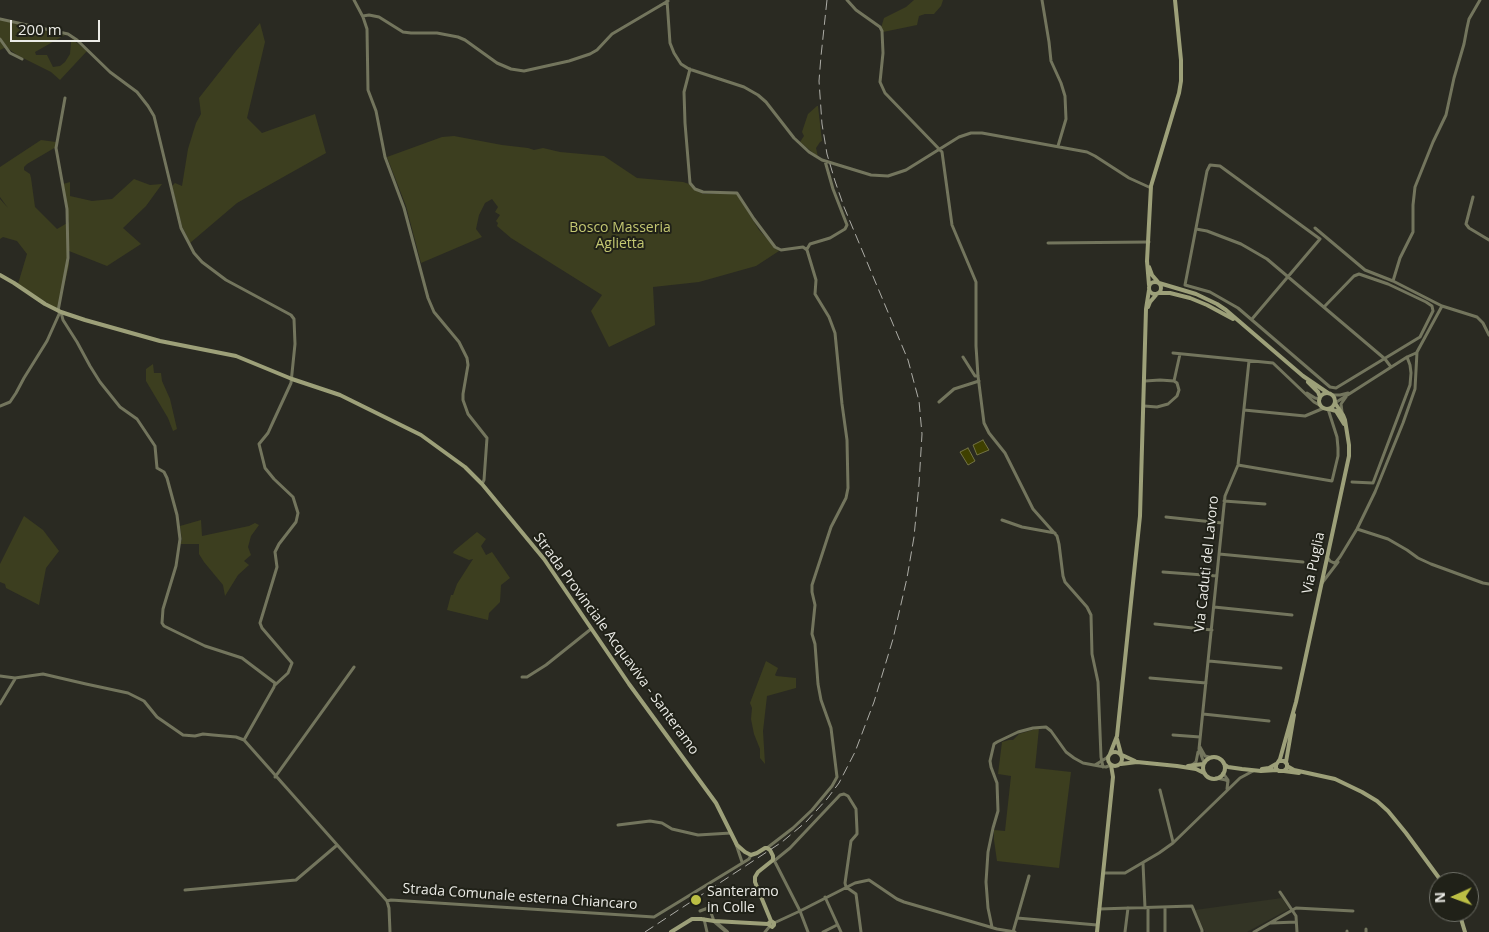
<!DOCTYPE html>
<style>
body{margin:0}
#map{position:relative;width:1489px;height:932px;overflow:hidden;background:#2a2a22;font-family:"Open Sans",sans-serif}
canvas{display:block}
.north{position:absolute;left:1429px;top:872px;width:50px;height:50px;box-sizing:border-box;background:#202118;border:1px solid #71726a;border-radius:50%;rotate:268deg;font-size:14px;font-weight:700;line-height:20px;text-align:center;color:#ebebe6}
.north::after{content:'';display:block;margin:auto;width:18px;height:22px;background:#bcbf44;clip-path:polygon(50% 0,100% 100%,50% 72%,0 100%)}
.scale{position:absolute;left:10px;top:20px;width:90px;height:22px;box-sizing:border-box;border:2px solid #ebebe6;border-top:0;padding-left:6px;font-size:15px;line-height:18px;white-space:nowrap;color:#ebebe6;-webkit-text-stroke:4px #202118;paint-order:stroke}
</style>
<div id="map">
<canvas width="1489" height="932"></canvas>
<div class="north">N</div>
<div class="scale">200 m</div>
</div>
<script>
const context = document.querySelector('canvas').getContext('2d');
context.lineJoin = 'round';
function fillPath(path, color) { context.fillStyle = color; context.fill(path, 'evenodd'); }
const poly = rows => new Path2D(rows.map(r => 'M' + r).join(''));
function trace(path, color, width, dash) { context.strokeStyle = color; context.lineWidth = width; context.lineCap = dash ? 'butt' : 'round'; context.setLineDash(dash || []); context.stroke(path); }
function drawText(font, color, halo, rows, align = 'center') {
  context.font = font + ' "Open Sans",sans-serif'; context.lineWidth = 4; context.setLineDash([]); context.textBaseline = 'middle'; context.strokeStyle = halo; context.fillStyle = color; for (const [text, x, y, turn = 0] of rows) {
    context.save(); context.translate(x, y); context.rotate((+turn || 0) * Math.PI / 180); context.textAlign = isNaN(turn) ? turn : align; if (halo) context.strokeText(text, 0, 0); context.fillText(text, 0, 0); context.restore();
  }
}
fillPath(poly([
 [1282,898,1289,909,1247,932,1205,932,1195,910]
]), '#333425');
fillPath(poly([
 [914,0,943,0,941,6,934,14,925,14,919,16,917,25,883,32,881,28,884,18,906,7],
 [0,20,65,35,35,52,36,55,47,55,53,67,60,66,65,62,70,54,71,42,72,39,87,51,60,80,51,72,17,55,6,47,0,50],
 [260,23,265,42,247,118,262,133,315,114,326,153,237,203,190,243,182,226,172,186,175,183,182,186,188,149,196,123,201,114,199,98,236,51],
 [817,106,818,106,822,141,820,142,816,148,818,157,800,142,804,136,802,132,808,114],
 [454,136,502,145,528,148,534,150,543,148,560,152,604,156,637,178,683,182,689,184,695,190,703,194,737,194,759,230,779,251,756,266,699,282,653,287,655,325,609,347,591,311,602,295,511,238,497,226,498,223,496,221,500,215,495,212,498,207,492,199,485,203,479,215,476,229,482,237,421,263,406,206,387,157,442,137],
 [41,140,56,142,56,147,27,164,24,167,24,170,30,174,31,178,35,207,57,229,69,222,63,184,70,182,70,196,92,201,112,199,134,179,150,185,162,184,146,206,123,228,141,244,107,266,69,251,69,265,59,308,57,309,18,284,27,254,17,241,3,237,0,239,0,199,8,208,0,197,0,167],
 [153,364,154,373,161,373,162,381,170,399,177,429,173,431,168,418,146,381,146,369],
 [24,516,43,530,59,551,46,568,39,605,6,588,5,584,0,582,0,564],
 [201,520,202,536,249,526,255,523,259,525,251,536,248,547,251,555,244,561,249,565,238,575,225,596,223,585,204,562,199,554,199,544,180,544,182,540,180,526],
 [477,532,486,539,481,546,486,555,492,552,510,578,501,585,500,602,489,613,488,620,447,610,451,595,453,595,457,584,473,559,469,560,453,553,454,551],
 [766,661,778,668,775,675,776,676,796,678,796,688,767,696,763,731,765,764,760,758,760,749,754,734,751,719,752,708,750,703],
 [1039,728,1035,768,1071,772,1059,868,997,861,994,840,994,830,1005,831,1011,776,998,774,1002,742,1009,740,1013,740,1019,734]
]), '#3c3e1f');
const water = poly([
 [983,440,989,450,977,455,973,445,983,440],
 [968,448,975,461,968,465,960,452,968,448]
]);
fillPath(water, '#3f4000');
trace(water, '#737345', 1);
trace(poly([
 [354,0,363,17,367,29,368,90,376,111,385,157,404,208,428,298,434,312,459,342,467,358,468,365,463,394,463,400,468,414,487,438,484,480,482,484],
 [667,0,670,43,674,53,681,64,689,69,744,87,758,95,766,102,794,138,809,152,822,160,871,175,888,176,906,170,959,137,971,133,982,133,1087,152,1095,156,1129,178,1151,188],
 [847,0,856,10,880,27,882,31,883,53,880,82,885,93,942,152,952,225,976,282,976,346,978,376,984,423,989,433,1005,453,1033,509,1057,536,1059,544,1063,576,1065,582,1087,607,1091,615,1092,654,1098,682,1101,757,1103,767],
 [1042,0,1049,42,1051,61,1061,83,1065,96,1066,119,1058,146],
 [363,16,369,15,379,17,403,32,411,33,437,33,458,37,465,40,497,63,511,69,524,71,569,61,590,54,597,50,612,34,668,1],
 [0,19,68,34,77,40,110,72,137,92,148,106,154,116,181,228,194,253,202,262,226,280,291,315,294,319,295,344,291,383,273,422,268,433,259,444,265,468,274,479,293,497,298,513,296,522,279,544,275,552,277,567,260,623,262,628,292,663,288,673,275,685],
 [0,39,10,53,22,59],
 [690,69,684,92,685,123,690,183,695,189,703,192,737,193,754,219,775,247,781,250,803,247,807,250,816,280,815,294,829,317,835,333,842,404,847,440,848,488,846,498,831,527,812,585,812,592,815,605,812,634,815,644,818,684,821,700,831,728,837,777,832,786,812,810,793,828,767,848],
 [1473,197,1466,224,1469,228,1489,240],
 [1315,228,1365,270,1393,281,1442,306,1477,317,1483,323,1489,335],
 [1196,229,1207,231,1241,244,1267,259,1385,359,1391,367],
 [1048,243,1149,242],
 [807,249,810,244,830,238,845,229,847,225,833,189,825,161],
 [1393,281,1400,258,1413,232,1413,205,1415,187,1433,142,1446,115,1454,78,1464,44,1467,28,1469,19,1480,0],
 [58,311,68,258,67,209,56,148,65,98],
 [61,312,63,320,77,342,90,366,100,382,120,407,137,419,155,446,157,468,164,472,167,478,177,515,180,539,176,566,163,609,162,623,164,626,205,646,242,658,275,683,274,687,244,740],
 [1252,319,1320,239,1220,166,1210,165,1207,171,1185,285,1210,292,1238,308,1330,387,1336,388,1420,337,1433,311,1432,306,1426,302,1388,284,1359,274,1354,276,1324,307],
 [1173,353,1273,363,1314,402,1321,406],
 [963,357,975,376,978,376],
 [1174,381,1180,354],
 [1307,393,1315,398,1320,399],
 [1332,395,1340,395,1348,393],
 [939,402,954,389,979,381],
 [1335,403,1407,357,1416,353],
 [0,406,10,402,16,393,24,378,47,341,60,312],
 [1144,406,1157,407,1168,404,1177,396,1179,390,1177,383,1174,381,1160,380,1145,381],
 [1244,410,1305,416,1324,408],
 [1342,412,1341,404,1346,397],
 [1238,465,1332,481,1338,456,1338,448,1337,437,1328,409],
 [1352,482,1373,483,1410,385,1411,373,1410,365,1407,357],
 [1224,501,1265,504],
 [1166,517,1222,523],
 [1002,520,1022,527,1055,533],
 [1357,529,1388,539,1407,550,1418,558,1431,564,1483,583,1489,584],
 [1219,554,1303,562],
 [1327,557,1330,561,1334,563,1336,562,1340,557,1357,529,1375,492,1403,423,1415,389,1417,352,1442,306],
 [1163,572,1217,576],
 [1322,583,1338,562],
 [1214,607,1292,615],
 [1155,624,1212,630],
 [1209,661,1281,668],
 [0,676,15,678,43,674,86,684,128,693,144,701,157,717,183,735,195,736,203,734,213,735,236,737,244,740,387,901,391,900,654,917,749,859,751,855],
 [522,677,527,677,546,665,591,629],
 [1150,678,1206,683],
 [0,704,15,679],
 [1203,714,1269,721],
 [1173,735,1200,737],
 [1200,747,1205,756,1209,757],
 [1204,763,1199,749,1225,496,1238,465,1249,361],
 [1095,765,1108,757],
 [1191,766,1196,762,1198,752],
 [1223,773,1228,780,1227,789],
 [275,777,354,667],
 [1216,778,1226,780,1228,782],
 [1160,790,1173,842],
 [618,825,650,821,662,823,672,829,698,835,731,833],
 [736,844,742,862],
 [774,860,800,911,808,932],
 [774,861,790,848,840,795,844,794,848,796,856,809,857,830,857,834,851,841,845,883,846,887,856,894,861,932],
 [1143,863,1145,908],
 [1103,873,1125,873,1159,853,1173,843,1240,778,1253,771],
 [185,890,296,880,336,846],
 [1280,892,1296,916,1297,932],
 [825,897,841,932],
 [387,901,389,908,390,932],
 [1099,909,1192,906,1202,930,1202,932],
 [700,911,708,908,710,910,714,921],
 [1017,918,1097,925],
 [704,919,707,932],
 [774,923,800,911,855,883,869,880,897,899,904,902,997,929,1015,932],
 [1271,923,1296,922],
 [992,927,988,908,986,882,988,852,993,828,998,811,997,783,991,767,990,761,994,744,997,742,1018,732,1033,728,1046,727,1051,731,1066,752,1074,758,1083,763,1099,766,1106,767,1111,765],
 [1366,929,1366,932],
 [1347,931,1347,932],
 [765,932,770,926],
 [823,932,837,925],
 [1013,932,1029,876],
 [1125,932,1128,908],
 [1148,932,1148,908],
 [1165,932,1165,907],
 [1254,932,1296,908,1353,911]
]), '#73755d', 3);
trace(poly([
 [714,921,727,932]
]), '#73755d', 4);
trace(poly([
 [1149,267,1152,275,1158,282],
 [0,275,14,283,45,304,61,312,85,320,160,341,236,356,292,379,340,395,421,435,465,467,482,484,544,559,629,684,716,803,737,845,745,852,751,855,757,853,765,848,767,848,770,850,773,856,773,860,758,872,755,877,755,882,771,921,774,923,774,925,772,927,768,924,771,921],
 '1149 288a6 6 0 1 1 12 0a6 6 0 1 1-12 0Z',
 [1159,283,1196,294,1217,304,1226,310,1303,376,1328,393],
 [1149,285,1147,261,1151,186,1179,93,1181,81,1181,60,1175,0],
 [1158,293,1170,293,1190,298,1207,305,1233,319],
 [1148,307,1150,302,1156,295],
 [1308,382,1318,392,1320,397],
 '1319 401a8 8 0 1 1 16 0a8 8 0 1 1-16 0Z',
 [1329,409,1336,411,1344,424],
 [1117,739,1121,754],
 '1108 759a7 7 0 1 1 14 0a7 7 0 1 1-14 0Z',
 [1110,754,1117,736,1140,516,1146,309,1149,290],
 [1122,755,1135,761],
 '1203 768a11 11 0 1 1 22 0a11 11 0 1 1-22 0Z',
 [1279,761,1284,761,1287,764,1287,768,1284,771,1279,771,1276,769,1276,765,1280,759,1296,702,1349,456,1349,445,1345,420,1343,415,1335,403],
 [1286,762,1294,715],
 [1121,764,1137,762,1177,766,1196,769,1204,773],
 [1224,764,1228,767,1242,769,1261,771,1277,770],
 [1188,766,1203,764],
 [1287,766,1294,770,1335,779,1362,792,1377,801,1388,811,1406,833,1442,882],
 [1262,769,1269,768,1276,764],
 [1284,771,1299,773],
 [1459,912,1465,932],
 [671,932,692,919,701,919,714,921,768,924],
 [1097,932,1113,777,1111,765]
]), '#9da079', 4);
trace(poly([
 [645,932,782,842,806,822,827,799,839,783,855,752,874,702,893,639,907,578,914,537,919,484,922,434,919,401,908,360,844,207,835,181,827,154,822,124,819,81,821,56,827,0]
]), '#adada7', 1, [10, 5]);
for (const [x, y, r, color] of [
 [696,900,6,"#bcbf44"]
]) { const dot = new Path2D(); dot.arc(x, y, r, 0, 2 * Math.PI); context.fillStyle = color; context.fill(dot); trace(dot, '#202118', 2); }
drawText('14px', '#c4c872', '#202118', [
 ["Bosco Masseria",620,228],
 ["Aglietta",620,244]
]);
drawText('14px', '#ebebe6', '#202118', [
 ["Via Puglia",1314,563,-78],
 ["Via Caduti del Lavoro",1207,564,-84],
 ["Strada Provinciale Acquaviva - Santeramo",616,644,54],
 ["Strada Comunale esterna Chiancaro",520,897,4]
]);
drawText('14px', '#ebebe6', '#202118', [
 ["Santeramo",707,892],
 ["in Colle",707,908]
], 'left');
</script>
